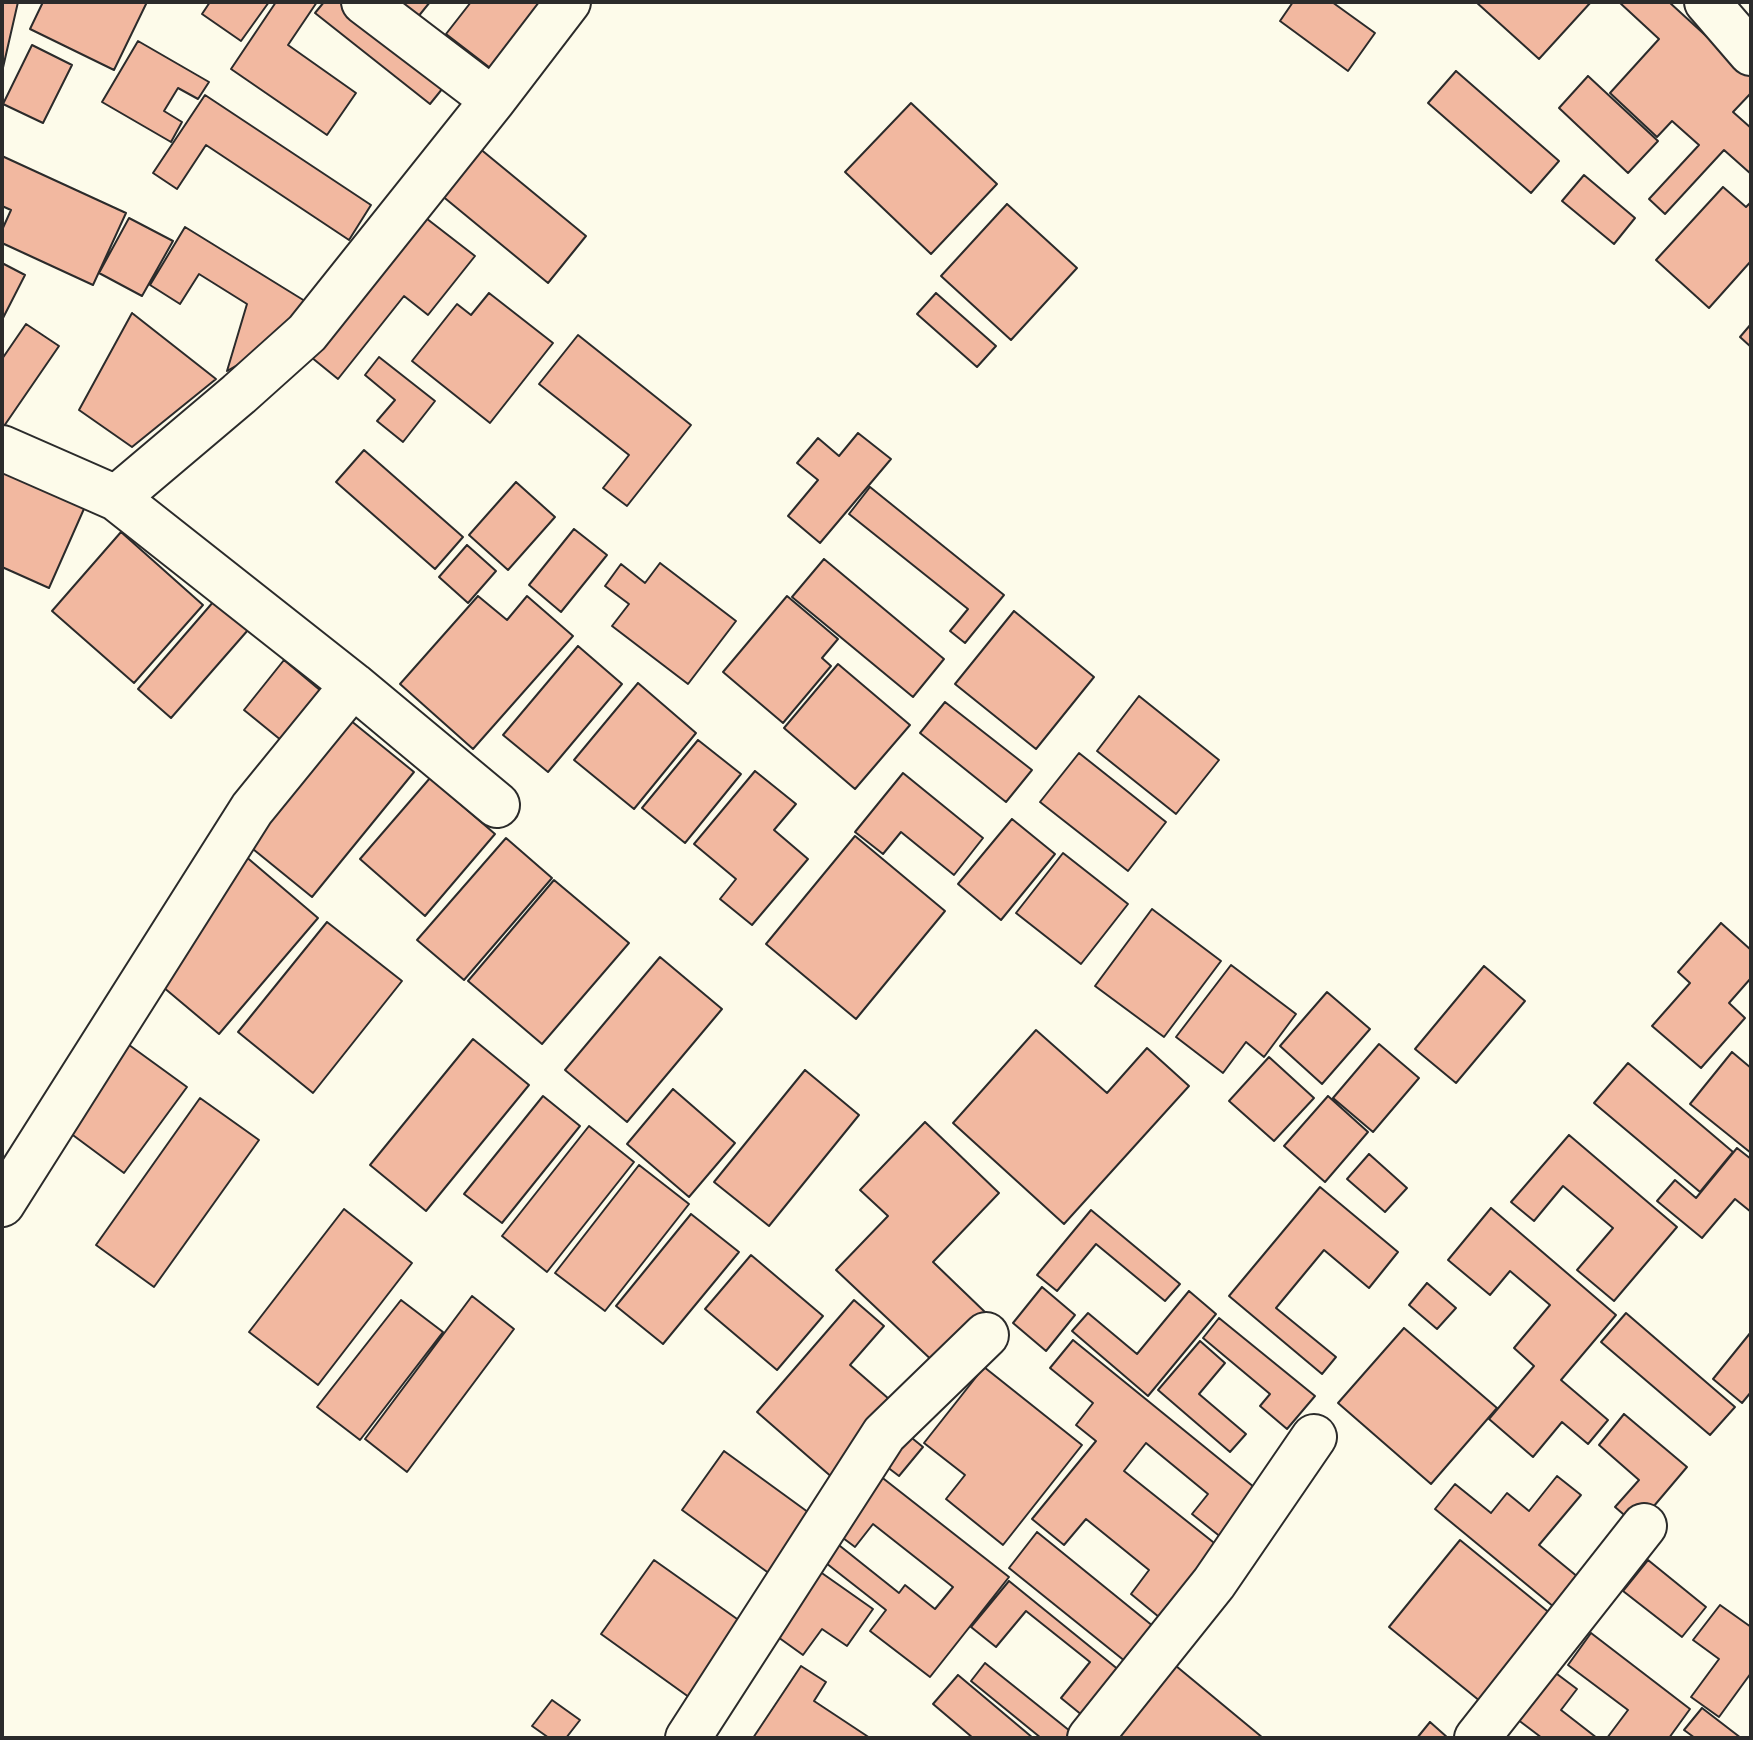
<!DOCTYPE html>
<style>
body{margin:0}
#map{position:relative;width:1753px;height:1740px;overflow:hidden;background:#fdfbea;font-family:Jost,sans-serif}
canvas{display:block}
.frame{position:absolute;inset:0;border:4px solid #2b2b2b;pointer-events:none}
</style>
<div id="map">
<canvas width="1753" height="1740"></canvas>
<div class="frame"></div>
</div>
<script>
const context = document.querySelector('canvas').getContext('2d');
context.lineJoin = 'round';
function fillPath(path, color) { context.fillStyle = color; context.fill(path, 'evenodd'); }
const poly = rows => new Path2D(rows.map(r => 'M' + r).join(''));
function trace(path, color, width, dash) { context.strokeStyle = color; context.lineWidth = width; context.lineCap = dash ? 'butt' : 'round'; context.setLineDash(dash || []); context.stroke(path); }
const building = poly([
 [2,2,18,2,2,72,2,2],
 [43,2,147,2,114,70,30,29,43,2],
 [210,2,269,2,241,41,202,14,210,2],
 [276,2,317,2,288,45,356,93,327,135,231,69,276,2],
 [324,2,356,2,451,78,430,104,315,13,324,2],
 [387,2,430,2,413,23,387,2],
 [471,2,555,2,498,74,446,34,471,2],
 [1293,2,1332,2,1375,33,1348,71,1280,21,1293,2],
 [1476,2,1591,2,1539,59,1476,2],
 [1619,2,1669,2,1751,77,1751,93,1733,112,1751,128,1751,174,1724,150,1665,214,1649,199,1699,145,1672,121,1657,137,1610,93,1659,39,1619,2],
 [138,41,209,82,198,99,178,88,164,111,182,122,171,142,102,102,138,41],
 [32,45,72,65,43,123,3,104,32,45],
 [1456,71,1559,161,1531,193,1428,103,1456,71],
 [1588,76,1658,141,1628,173,1559,108,1588,76],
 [205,95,371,205,349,240,206,145,177,189,153,173,205,95],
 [911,103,997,184,931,254,845,172,911,103],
 [473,143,586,236,548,283,435,190,473,143],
 [2,156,126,213,93,285,2,243,2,230,11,210,2,206,2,156],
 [1584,175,1635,218,1614,244,1562,201,1584,175],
 [1723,187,1746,207,1751,202,1751,261,1709,308,1656,260,1723,187],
 [1007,204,1077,268,1011,340,941,276,1007,204],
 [422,215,475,256,428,315,404,296,338,379,311,357,422,215],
 [129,218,173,241,142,296,99,273,129,218],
 [185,227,313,306,293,333,227,371,247,304,199,274,180,304,150,285,185,227],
 [2,263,25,275,3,318,2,318,2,263],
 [489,293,553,343,490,423,412,361,457,304,471,315,489,293],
 [936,293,996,346,977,367,917,314,936,293],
 [132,313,216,379,132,447,79,410,132,313],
 [26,324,59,346,2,429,2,359,26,324],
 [1751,324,1751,347,1740,337,1751,324],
 [578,335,691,425,627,506,603,488,629,455,539,384,578,335],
 [379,357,435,401,403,442,377,421,395,400,365,375,379,357],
 [858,433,891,459,820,543,788,516,818,480,797,463,818,438,839,456,858,433],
 [364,450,463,537,435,569,336,482,364,450],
 [2,465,87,502,49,588,2,567,2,465],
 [516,482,555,517,508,570,469,535,516,482],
 [870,487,1004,595,965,643,950,631,968,609,849,514,870,487],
 [574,529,607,555,561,612,529,585,574,529],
 [121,532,203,605,134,683,52,611,121,532],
 [467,545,496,571,468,603,439,577,467,545],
 [824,559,944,659,913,697,792,597,824,559],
 [660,563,736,621,688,684,612,626,629,604,605,586,621,564,645,583,660,563],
 [478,596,507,620,527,596,573,636,473,749,400,684,478,596],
 [787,596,838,639,822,658,831,666,783,723,723,672,787,596],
 [214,601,248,630,171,718,138,689,214,601],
 [1014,611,1094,677,1036,749,955,684,1014,611],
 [578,646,622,684,548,772,503,735,578,646],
 [284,660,327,696,287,745,244,710,284,660],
 [838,664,910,725,855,789,784,728,838,664],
 [638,683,696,733,634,809,574,760,638,683],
 [1139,696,1219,760,1176,814,1097,751,1139,696],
 [945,702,1032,770,1006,802,920,733,945,702],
 [350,720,414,772,312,897,248,845,350,720],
 [698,740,741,774,685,843,642,808,698,740],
 [1079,753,1166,822,1128,871,1040,802,1079,753],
 [755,771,796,804,774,830,808,859,752,925,720,899,736,879,694,844,755,771],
 [903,773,983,838,954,875,901,832,883,854,855,832,903,773],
 [430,778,495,834,425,916,360,859,430,778],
 [1012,819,1055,854,1001,920,958,884,1012,819],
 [855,836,945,911,856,1019,766,944,855,836],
 [506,838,552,878,464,980,417,940,506,838],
 [1063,853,1128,904,1081,964,1016,913,1063,853],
 [244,855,318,918,219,1034,144,971,244,855],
 [554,880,629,943,542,1044,468,981,554,880],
 [1152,909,1221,961,1164,1037,1095,986,1152,909],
 [327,922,402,981,313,1093,238,1032,327,922],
 [1721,923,1751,950,1751,978,1729,1003,1745,1018,1701,1068,1652,1026,1690,983,1678,972,1721,923],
 [660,957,722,1009,627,1122,565,1070,660,957],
 [1231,965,1296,1014,1264,1057,1246,1042,1223,1073,1176,1037,1231,965],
 [1484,966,1525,1001,1456,1083,1415,1049,1484,966],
 [1327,992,1370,1029,1322,1084,1280,1046,1327,992],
 [1036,1030,1107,1093,1147,1048,1189,1086,1064,1224,953,1123,1036,1030],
 [473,1039,529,1085,426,1211,370,1165,473,1039],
 [125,1042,187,1087,124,1173,62,1127,125,1042],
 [1379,1044,1419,1078,1373,1132,1333,1098,1379,1044],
 [1732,1052,1751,1068,1751,1153,1690,1104,1732,1052],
 [1269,1057,1314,1098,1274,1141,1229,1101,1269,1057],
 [1628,1063,1733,1152,1700,1192,1594,1103,1628,1063],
 [805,1070,859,1115,769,1226,714,1182,805,1070],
 [673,1089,735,1143,689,1197,627,1144,673,1089],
 [543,1096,580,1126,502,1223,464,1194,543,1096],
 [1328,1096,1368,1132,1325,1182,1284,1146,1328,1096],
 [200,1098,259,1140,154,1287,96,1245,200,1098],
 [925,1122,999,1193,933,1262,987,1314,938,1366,836,1270,888,1216,860,1190,925,1122],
 [589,1126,634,1162,547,1272,502,1236,589,1126],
 [1569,1135,1677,1227,1614,1301,1577,1270,1613,1228,1563,1186,1534,1221,1511,1202,1569,1135],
 [1737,1148,1751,1159,1751,1212,1735,1199,1702,1238,1657,1201,1675,1180,1696,1198,1737,1148],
 [1369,1154,1407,1188,1385,1212,1347,1179,1369,1154],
 [639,1165,689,1204,605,1311,555,1273,639,1165],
 [1320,1187,1398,1252,1369,1288,1324,1250,1276,1308,1336,1357,1322,1374,1229,1296,1320,1187],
 [1491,1208,1616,1315,1561,1380,1608,1420,1588,1444,1562,1422,1533,1457,1489,1419,1534,1366,1514,1348,1550,1305,1510,1271,1490,1295,1448,1260,1491,1208],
 [344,1209,412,1263,318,1385,249,1332,344,1209],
 [1091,1210,1180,1284,1165,1301,1096,1244,1057,1291,1037,1275,1091,1210],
 [691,1214,739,1252,663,1344,616,1306,691,1214],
 [751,1255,823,1316,777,1370,705,1309,751,1255],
 [1427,1283,1456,1308,1437,1329,1409,1305,1427,1283],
 [1042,1287,1075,1315,1046,1351,1013,1323,1042,1287],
 [1189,1291,1216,1314,1148,1396,1072,1331,1088,1313,1137,1354,1189,1291],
 [472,1296,514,1329,407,1472,365,1439,472,1296],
 [401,1300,443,1332,360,1440,317,1407,401,1300],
 [854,1300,884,1326,850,1365,897,1406,834,1479,757,1412,854,1300],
 [1626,1313,1735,1407,1710,1435,1601,1342,1626,1313],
 [1219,1318,1315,1396,1287,1429,1260,1406,1270,1394,1203,1338,1219,1318],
 [1404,1328,1497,1408,1431,1484,1338,1403,1404,1328],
 [1751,1332,1751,1392,1742,1403,1713,1379,1751,1332],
 [1073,1340,1265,1496,1227,1542,1192,1514,1208,1494,1146,1443,1124,1471,1223,1550,1165,1622,1131,1594,1149,1570,1086,1519,1064,1545,1032,1519,1096,1441,1076,1425,1093,1403,1050,1368,1073,1340],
 [1200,1341,1225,1363,1199,1394,1246,1434,1230,1452,1158,1390,1200,1341],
 [984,1367,1082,1445,1003,1545,946,1499,965,1475,924,1443,984,1367],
 [1624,1414,1687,1467,1637,1526,1615,1507,1639,1480,1599,1445,1624,1414],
 [902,1430,923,1447,899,1476,878,1460,902,1430],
 [724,1451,812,1515,770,1574,682,1510,724,1451],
 [875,1472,1009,1577,930,1677,870,1631,886,1610,817,1556,830,1538,899,1593,905,1585,935,1609,953,1587,873,1524,855,1547,831,1529,875,1472],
 [1557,1476,1581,1495,1539,1545,1584,1582,1560,1612,1435,1509,1455,1484,1491,1513,1507,1493,1529,1511,1557,1476],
 [1037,1532,1159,1631,1131,1666,1009,1568,1037,1532],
 [1460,1540,1557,1619,1486,1706,1389,1627,1460,1540],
 [654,1560,747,1626,693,1700,601,1634,654,1560],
 [1648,1560,1706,1607,1682,1637,1623,1591,1648,1560],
 [809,1564,873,1609,847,1646,822,1629,803,1655,764,1627,809,1564],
 [1009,1581,1125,1675,1088,1720,1061,1698,1090,1662,1026,1611,996,1647,971,1627,1009,1581],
 [1720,1605,1751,1627,1751,1673,1719,1717,1691,1697,1719,1659,1693,1640,1720,1605],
 [1591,1633,1690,1709,1669,1738,1607,1738,1628,1710,1568,1665,1591,1633],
 [1170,1661,1263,1738,1117,1738,1170,1661],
 [985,1663,1075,1735,1072,1738,1041,1738,971,1681,985,1663],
 [801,1666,826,1682,814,1701,870,1738,753,1738,801,1666],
 [1549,1668,1577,1689,1561,1710,1597,1738,1542,1738,1513,1716,1549,1668],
 [958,1675,1033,1738,973,1738,933,1704,958,1675],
 [552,1700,580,1720,566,1738,549,1738,532,1726,552,1700],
 [1702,1708,1741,1738,1695,1738,1684,1730,1702,1708],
 [1430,1722,1448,1738,1417,1738,1430,1722]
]);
fillPath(building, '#f2b8a0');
trace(building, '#2b2b2b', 2);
const minor = poly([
 [364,2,493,100],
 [1707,2,1751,53],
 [2,448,116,498,353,685,497,805],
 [116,498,239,394,307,333,493,100,568,2],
 [2,1204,252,809,353,685],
 [688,1738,884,1434,986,1335],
 [1090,1738,1214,1583,1314,1437],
 [1477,1738,1644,1526]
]);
trace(minor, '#2b2b2b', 48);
trace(minor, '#fdfbea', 44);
</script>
